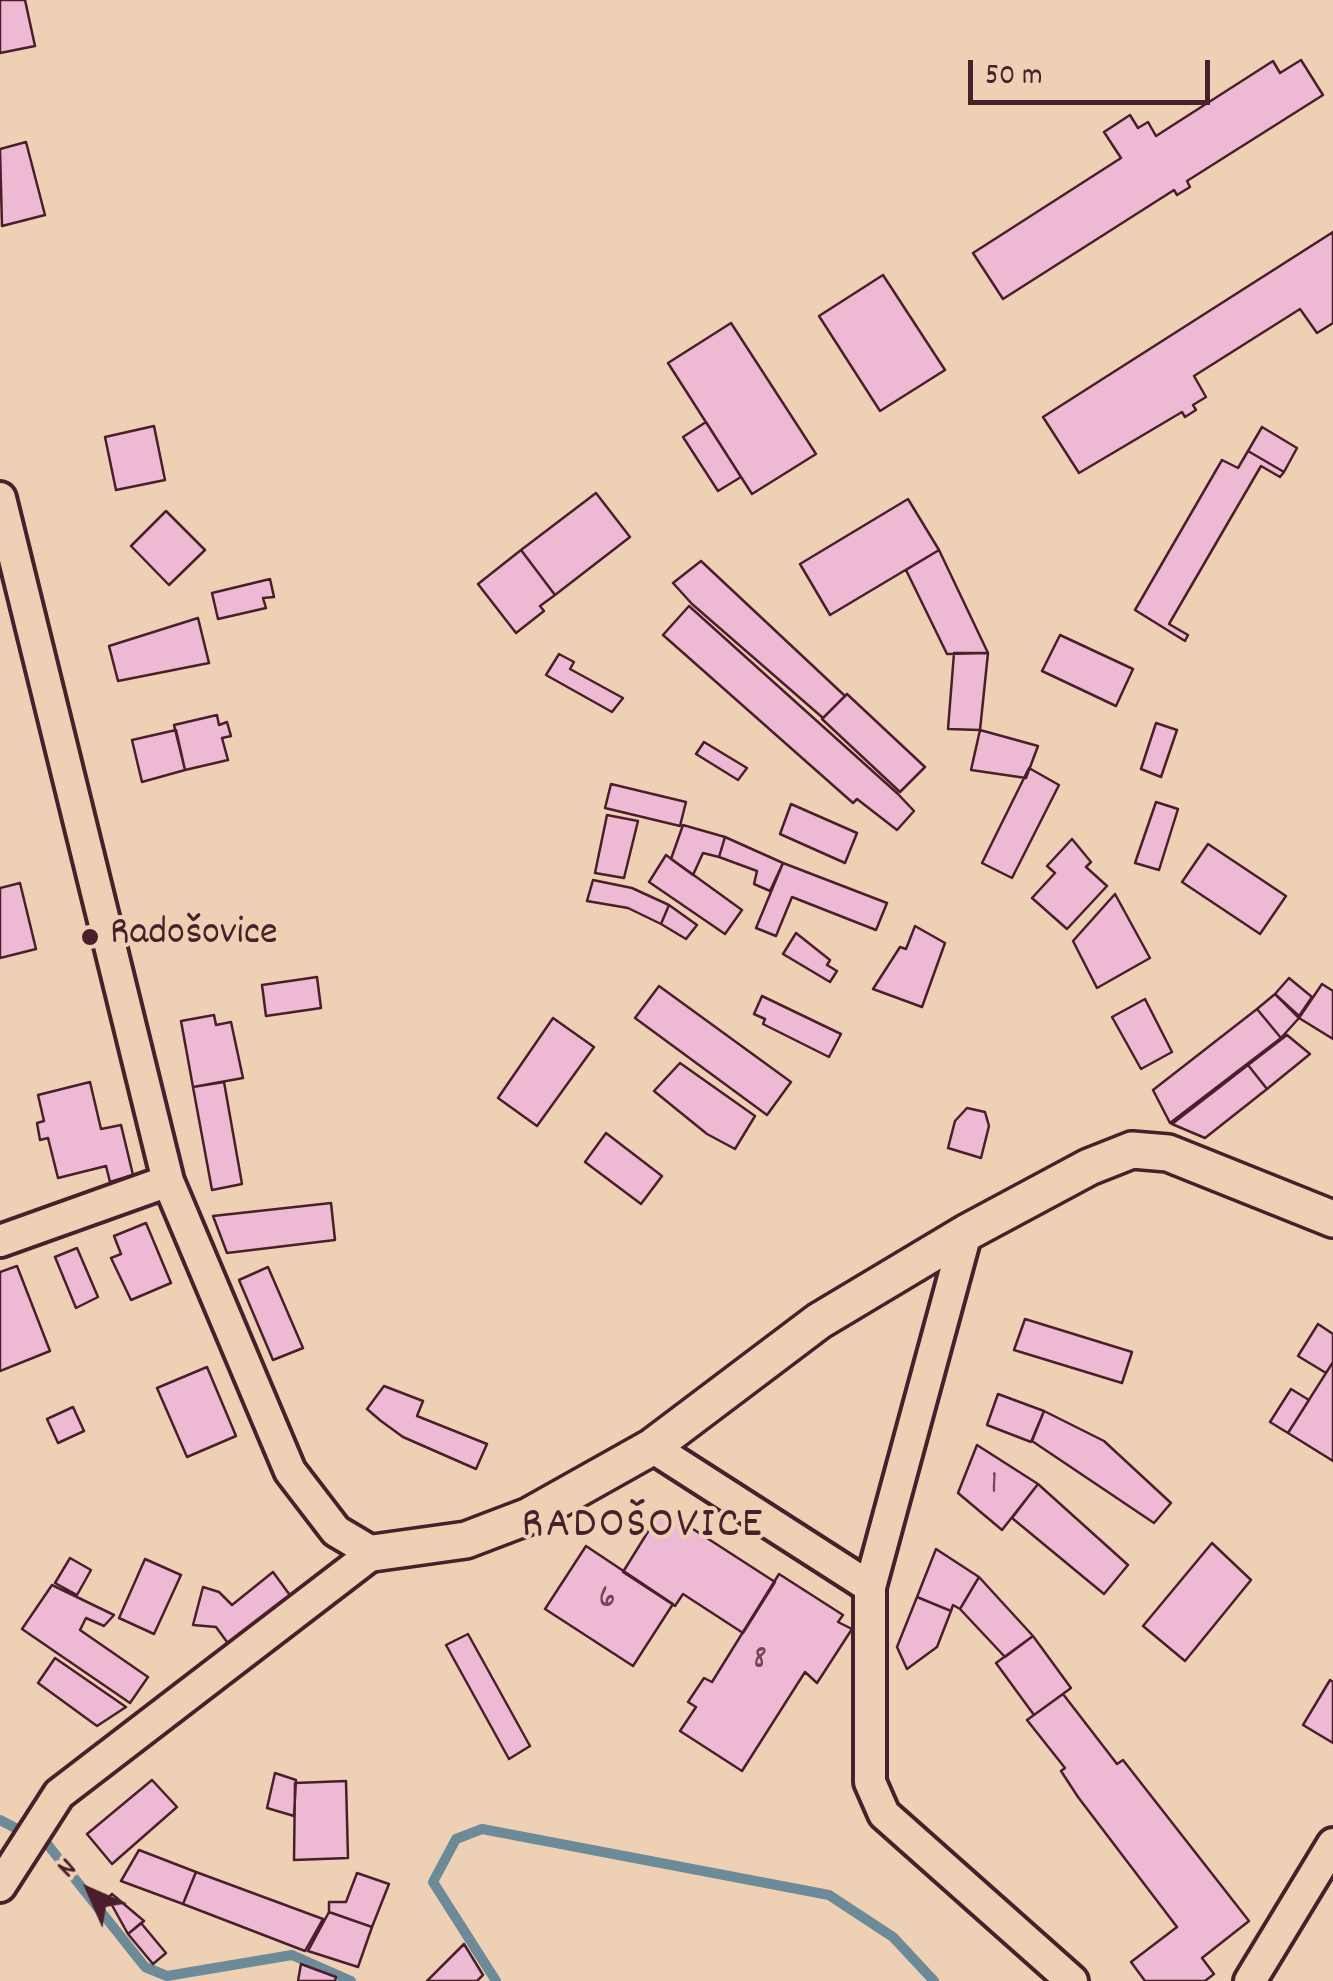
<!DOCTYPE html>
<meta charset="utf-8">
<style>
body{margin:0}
#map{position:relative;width:1333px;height:1981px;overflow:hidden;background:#eed1b4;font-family:Dekko,sans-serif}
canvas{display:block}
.north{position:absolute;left:40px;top:1841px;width:100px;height:100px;-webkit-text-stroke:8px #eed1b4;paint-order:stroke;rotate:315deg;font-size:28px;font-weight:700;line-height:40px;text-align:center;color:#4a1f2b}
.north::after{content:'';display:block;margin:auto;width:35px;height:45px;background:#4a1f2b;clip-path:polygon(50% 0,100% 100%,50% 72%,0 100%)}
.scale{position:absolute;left:968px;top:60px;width:242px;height:45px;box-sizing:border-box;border:5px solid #4a1f2b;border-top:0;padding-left:12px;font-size:30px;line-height:35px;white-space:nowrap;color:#4a1f2b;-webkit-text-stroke:8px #eed1b4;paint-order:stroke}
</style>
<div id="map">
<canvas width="1333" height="1981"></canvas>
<div class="north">N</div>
<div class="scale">50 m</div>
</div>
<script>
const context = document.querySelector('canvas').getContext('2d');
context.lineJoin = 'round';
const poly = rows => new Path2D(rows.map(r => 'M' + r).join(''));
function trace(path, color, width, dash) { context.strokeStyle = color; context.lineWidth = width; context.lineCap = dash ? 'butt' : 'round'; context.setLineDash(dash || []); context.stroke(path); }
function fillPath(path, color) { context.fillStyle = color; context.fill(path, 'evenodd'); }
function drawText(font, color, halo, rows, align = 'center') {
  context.font = font + ' Dekko,sans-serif'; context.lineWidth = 8; context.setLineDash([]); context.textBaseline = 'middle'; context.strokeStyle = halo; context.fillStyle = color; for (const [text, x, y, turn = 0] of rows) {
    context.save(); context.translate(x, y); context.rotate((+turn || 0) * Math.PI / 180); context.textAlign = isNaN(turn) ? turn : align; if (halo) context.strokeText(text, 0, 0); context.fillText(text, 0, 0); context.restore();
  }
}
trace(poly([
 [0,1820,48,1845,145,1967,167,1976,292,1955,351,1981],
 [496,1981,433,1882,456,1839,482,1829,829,1895,893,1937,934,1981]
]), '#6c8a98', 10);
const building = poly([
 [0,0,25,0,35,46,0,53,0,0],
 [1301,60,1323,95,1187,181,1190,187,1177,195,1174,190,1003,299,973,253,1121,158,1104,132,1130,115,1138,128,1148,122,1156,136,1273,61,1280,73,1301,60],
 [26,142,45,215,2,226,0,149,26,142],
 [1333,232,1333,323,1317,333,1300,309,1194,376,1206,397,1193,405,1196,410,1185,417,1182,412,1079,473,1043,417,1333,232],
 [883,275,945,370,880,411,819,316,883,275],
 [731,323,816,454,752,494,668,363,731,323],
 [706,422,741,477,718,491,683,437,706,422],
 [154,426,165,480,116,490,105,437,154,426],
 [1262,427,1297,448,1284,472,1248,451,1262,427],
 [1248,451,1284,472,1280,477,1261,466,1169,624,1188,635,1185,641,1135,610,1222,460,1238,468,1248,451],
 [596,493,630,537,555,595,521,550,596,493],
 [908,499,939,550,830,615,800,564,908,499],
 [166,511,205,550,169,585,131,546,166,511],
 [521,550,555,595,540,606,544,611,516,633,478,584,521,550],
 [939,550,988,653,947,654,906,570,939,550],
 [701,561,845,696,823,718,692,604,673,583,701,561],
 [270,579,274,597,263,598,266,608,218,619,212,593,270,579],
 [689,606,898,794,914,811,897,830,857,799,853,803,663,635,689,606],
 [198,618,209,663,118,681,109,646,198,618],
 [1060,635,1133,669,1116,706,1042,671,1060,635],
 [954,653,988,653,980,730,948,729,954,653],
 [559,654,574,662,570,669,623,698,612,712,546,675,559,654],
 [847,694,925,767,900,792,822,719,847,694],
 [217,715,219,725,227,722,231,736,222,738,228,760,185,770,174,725,217,715],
 [1156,723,1177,730,1161,777,1141,769,1156,723],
 [176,730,185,770,142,782,132,740,176,730],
 [980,730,1038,746,1026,778,971,770,980,730],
 [704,742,747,768,738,780,696,754,704,742],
 [1029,768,1059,785,1012,878,982,863,1029,768],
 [611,784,686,802,680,826,605,808,611,784],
 [1156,802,1178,809,1159,870,1135,863,1156,802],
 [791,804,857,833,845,863,780,834,791,804],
 [607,815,638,821,624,878,595,873,607,815],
 [683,825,725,837,719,857,703,853,693,875,671,859,683,825],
 [725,837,783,863,770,891,754,884,757,871,719,857,725,837],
 [1072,839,1091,862,1086,867,1107,886,1067,929,1032,898,1055,873,1047,866,1072,839],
 [1208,844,1286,896,1260,934,1182,882,1208,844],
 [666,855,742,910,725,934,649,882,666,855],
 [783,863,887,903,876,930,792,897,776,936,756,928,783,863],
 [593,880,632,888,669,905,661,924,628,908,587,901,593,880],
 [20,883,36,949,0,958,0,888,20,883],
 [1115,894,1150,958,1097,988,1073,941,1115,894],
 [669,905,697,925,686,939,661,924,669,905],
 [915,926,945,943,922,1007,873,989,900,947,906,949,915,926],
 [796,933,830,960,827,965,837,971,830,982,783,954,796,933],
 [317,977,321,1008,266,1016,262,985,317,977],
 [1289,978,1312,997,1299,1016,1275,994,1289,978],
 [1322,984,1333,991,1333,1039,1299,1018,1322,984],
 [659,986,791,1082,767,1115,635,1018,659,986],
 [1275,994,1299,1018,1281,1038,1257,1009,1275,994],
 [762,996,841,1034,829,1057,763,1024,765,1019,754,1014,762,996],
 [1145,999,1172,1052,1141,1069,1112,1017,1145,999],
 [1257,1009,1281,1038,1170,1123,1153,1090,1257,1009],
 [214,1015,216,1025,231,1022,243,1078,193,1087,181,1021,214,1015],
 [553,1018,594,1047,537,1126,498,1098,553,1018],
 [1287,1035,1310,1054,1267,1089,1248,1065,1287,1035],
 [680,1063,755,1116,735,1149,707,1134,654,1091,680,1063],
 [1248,1065,1267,1089,1205,1138,1172,1124,1248,1065],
 [90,1082,101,1129,121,1125,133,1175,110,1182,106,1166,58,1178,48,1138,40,1140,37,1123,44,1121,38,1095,90,1082],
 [224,1082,242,1184,212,1190,193,1087,224,1082],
 [967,1108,985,1112,989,1126,981,1158,948,1148,955,1121,967,1108],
 [606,1133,662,1176,641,1204,585,1162,606,1133],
 [331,1203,335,1240,227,1253,213,1216,331,1203],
 [146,1223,171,1283,131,1300,111,1258,121,1254,114,1236,146,1223],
 [77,1248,98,1297,76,1308,55,1257,77,1248],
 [17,1266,50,1351,0,1371,0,1272,17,1266],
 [268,1267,303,1348,273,1360,239,1280,268,1267],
 [1025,1319,1132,1352,1122,1383,1014,1350,1025,1319],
 [1318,1324,1333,1334,1333,1362,1326,1373,1298,1356,1318,1324],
 [1333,1362,1333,1461,1288,1433,1333,1362],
 [207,1367,236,1436,187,1457,157,1388,207,1367],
 [384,1386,423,1401,417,1416,487,1444,476,1469,403,1437,381,1421,367,1409,384,1386],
 [1291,1389,1309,1400,1288,1433,1270,1422,1291,1389],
 [998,1394,1044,1411,1031,1442,987,1425,998,1394],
 [73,1407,84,1431,58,1443,47,1419,73,1407],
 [1044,1411,1104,1441,1171,1503,1154,1523,1032,1441,1044,1411],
 [977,1445,1038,1484,1002,1530,958,1493,977,1445],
 [1038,1484,1128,1565,1104,1594,1012,1518,1038,1484],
 [662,1509,775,1582,743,1633,683,1594,675,1606,623,1572,662,1509],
 [1212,1543,1251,1580,1185,1661,1143,1626,1212,1543],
 [586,1546,673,1604,633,1666,545,1609,586,1546],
 [936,1549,979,1577,960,1609,953,1605,951,1611,917,1597,936,1549],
 [70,1558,91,1570,77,1595,55,1583,70,1558],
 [145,1559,181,1575,154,1634,119,1618,145,1559],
 [273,1572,292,1598,230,1646,216,1627,193,1625,203,1587,219,1592,232,1605,273,1572],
 [779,1574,843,1615,838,1622,852,1629,817,1683,805,1672,742,1771,680,1731,696,1707,688,1702,704,1678,712,1682,779,1574],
 [979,1577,1033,1636,1005,1657,960,1609,979,1577],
 [52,1585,114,1615,104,1626,86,1618,80,1630,148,1677,130,1703,22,1629,52,1585],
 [917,1597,951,1611,937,1647,907,1669,897,1647,917,1597],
 [468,1634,530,1746,509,1759,446,1645,468,1634],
 [1033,1636,1071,1688,1034,1715,996,1663,1033,1636],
 [55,1658,126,1707,97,1726,38,1683,55,1658],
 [1330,1680,1333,1682,1333,1743,1303,1725,1330,1680],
 [1063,1694,1117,1764,1123,1760,1249,1921,1202,1958,1214,1974,1205,1981,1145,1981,1131,1962,1177,1927,1078,1797,1061,1771,1065,1768,1027,1720,1063,1694],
 [275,1773,296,1780,294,1816,267,1808,275,1773],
 [152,1780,177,1807,112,1864,87,1834,152,1780],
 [346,1781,348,1858,294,1860,295,1783,346,1781],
 [139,1850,196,1872,183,1904,121,1881,139,1850],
 [196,1872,323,1919,305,1951,183,1904,196,1872],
 [357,1873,389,1884,372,1927,329,1912,329,1902,346,1902,357,1873],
 [112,1894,144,1921,128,1934,108,1898,112,1894],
 [329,1912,372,1927,358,1967,308,1951,329,1912],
 [141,1923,166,1953,153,1964,128,1934,141,1923],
 [464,1944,483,1975,477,1981,427,1981,464,1944],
 [301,1964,336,1977,335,1981,298,1981,301,1964]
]);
fillPath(building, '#eeb9d2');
trace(building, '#4a1f2b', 2.5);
const minor = poly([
 [0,498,168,1181,290,1471,336,1531,373,1553,59,1794,0,1886],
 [0,1241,168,1181],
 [652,1447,870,1587,870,1782,884,1814,1072,1981],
 [870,1587,966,1233],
 [1250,1981,1333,1844]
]);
const tertiary = poly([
 [373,1553,466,1540,529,1516,652,1447,819,1321,966,1233,1089,1167,1132,1150,1168,1153,1333,1219]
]);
trace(minor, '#4a1f2b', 38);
trace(tertiary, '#4a1f2b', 42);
trace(minor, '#eed1b4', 30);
trace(tertiary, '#eed1b4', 35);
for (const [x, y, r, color] of [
 [90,937,10,"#4a1f2b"]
]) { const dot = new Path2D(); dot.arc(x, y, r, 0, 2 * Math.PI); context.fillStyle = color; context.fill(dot); trace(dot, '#eed1b4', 4); }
drawText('35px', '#734655', null, [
 ["1",994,1487],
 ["6",607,1601],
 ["8",760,1662]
]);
drawText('40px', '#4a1f2b', '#eed1b4', [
 ["Radošovice",110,937]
], 'left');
context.letterSpacing = '2.5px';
drawText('45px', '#4a1f2b', '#eed1b4', [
 ["RADOŠOVICE",643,1529]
]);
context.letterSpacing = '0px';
</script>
